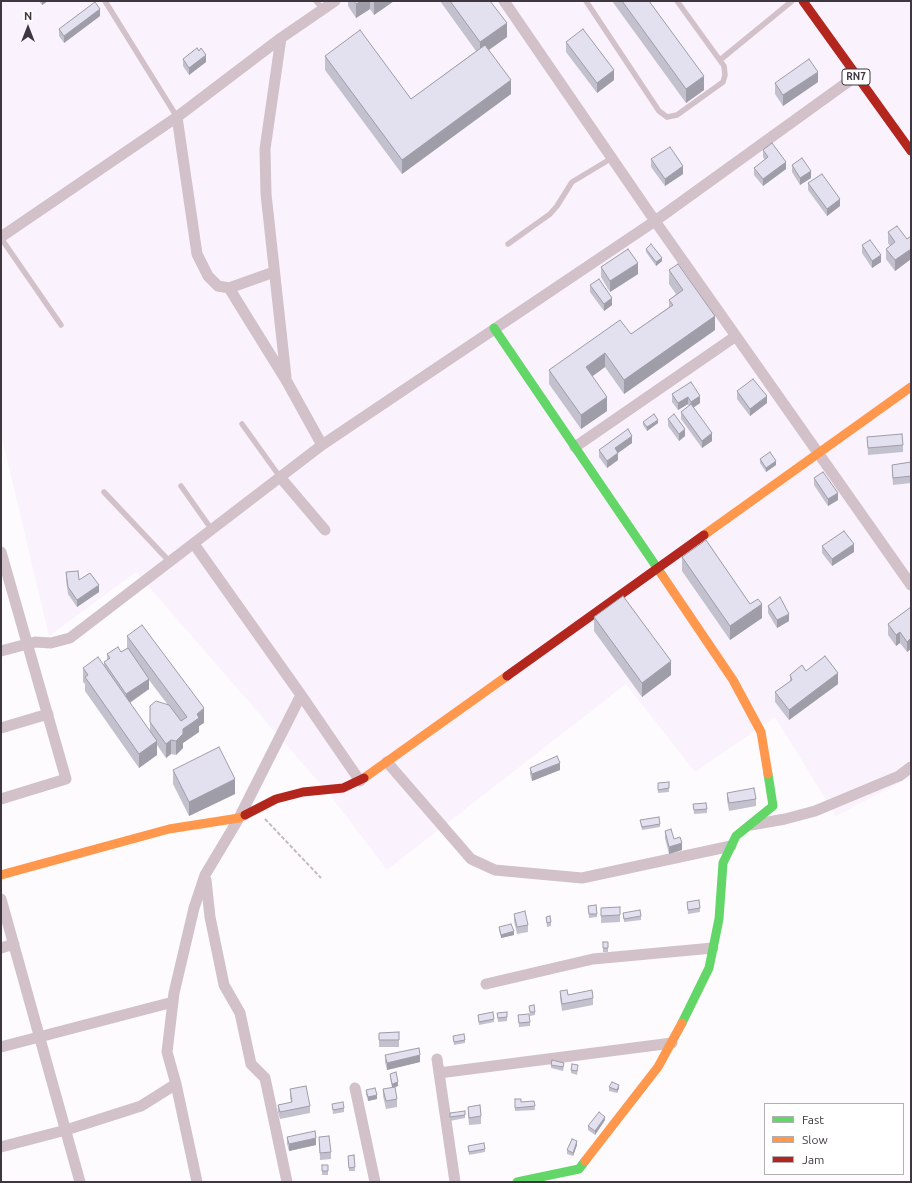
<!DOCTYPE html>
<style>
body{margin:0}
#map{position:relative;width:912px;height:1183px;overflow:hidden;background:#fdfbfe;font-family:Ubuntu,sans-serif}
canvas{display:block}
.frame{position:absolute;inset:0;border:2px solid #3e3740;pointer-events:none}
.legend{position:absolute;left:764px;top:1103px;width:140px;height:72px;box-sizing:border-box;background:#fff;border:1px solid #b2afb3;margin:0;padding:5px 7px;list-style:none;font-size:12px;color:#3e3740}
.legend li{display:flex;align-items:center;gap:8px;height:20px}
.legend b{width:20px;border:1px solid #b2afb3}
.north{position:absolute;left:8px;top:8px;width:40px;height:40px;-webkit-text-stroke:3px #fff;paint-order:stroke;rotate:0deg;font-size:11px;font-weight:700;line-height:16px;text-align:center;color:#3e3740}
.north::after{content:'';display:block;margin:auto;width:14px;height:18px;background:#3e3740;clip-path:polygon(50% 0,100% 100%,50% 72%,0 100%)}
</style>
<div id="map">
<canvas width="912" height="1183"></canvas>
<div class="frame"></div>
<ul class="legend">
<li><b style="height:5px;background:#63d668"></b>Fast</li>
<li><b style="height:5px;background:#ff974d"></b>Slow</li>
<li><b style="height:5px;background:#b3261e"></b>Jam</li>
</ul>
<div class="north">N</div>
</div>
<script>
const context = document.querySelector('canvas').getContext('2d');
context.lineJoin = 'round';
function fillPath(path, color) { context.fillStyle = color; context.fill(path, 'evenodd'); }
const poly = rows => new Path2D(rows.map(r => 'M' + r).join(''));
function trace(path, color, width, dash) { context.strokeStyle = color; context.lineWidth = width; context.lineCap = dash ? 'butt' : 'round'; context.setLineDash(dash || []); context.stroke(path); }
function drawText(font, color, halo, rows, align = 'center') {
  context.font = font + ' Ubuntu,sans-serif'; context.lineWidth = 3; context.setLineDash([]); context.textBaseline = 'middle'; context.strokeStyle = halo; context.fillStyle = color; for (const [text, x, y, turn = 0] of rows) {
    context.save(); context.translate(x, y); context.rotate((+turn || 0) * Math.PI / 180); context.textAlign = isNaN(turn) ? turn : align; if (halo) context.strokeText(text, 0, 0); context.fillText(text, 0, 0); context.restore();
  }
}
fillPath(poly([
 [1,1,911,1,911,777,836,816,775,717,695,772,626,684,387,870,330,795,136,572,49,636,1,434]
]), '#faf2fd');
trace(poly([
 [265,819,321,878]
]), '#c5babf', 2, [4, 2]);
trace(poly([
 [105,1,177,117],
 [316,1,323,9],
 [586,1,659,111,667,117,677,115,723,82,725,75,724,66,677,1],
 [720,60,792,1],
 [1,238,61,325],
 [508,244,550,214,557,206,572,182,612,158],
 [242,424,280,477],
 [181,486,212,530],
 [104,492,170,562]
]), '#d2c1c8', 5.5);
trace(poly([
 [504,1,655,221,911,585],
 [281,38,265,149,266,194,286,377],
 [177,117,197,254,208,276,218,286,229,288,286,380,322,445],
 [1,237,177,117,281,38,335,1],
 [229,288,274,272],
 [575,447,736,336],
 [280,477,325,530],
 [194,544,301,695,360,781],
 [1,552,66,779,1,799],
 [1,651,35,642,51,643,70,638,322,445,655,221,856,76],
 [1,728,48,714],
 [387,762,471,859,495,870,582,878,731,846],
 [751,825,785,819,815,811,899,776,911,767],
 [206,880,210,917,224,985,240,1013,251,1064,265,1078,287,1182],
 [1,899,80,1182],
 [1,948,14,944],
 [486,984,593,959,713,948],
 [1,1047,173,1002],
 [437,1059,455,1182],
 [439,1073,672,1043],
 [355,1088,375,1182],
 [1,1147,66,1130,141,1106,176,1084],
 [197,1182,176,1084,167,1052,174,993,194,908,205,875,239,818,301,695]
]), '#d2c1c8', 11);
trace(poly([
 [494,328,662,575],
 [682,1023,709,968,719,919,723,863,736,836,773,806,768,774],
 [517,1182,579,1169,585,1161]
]), '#63d668', 9);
trace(poly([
 [704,535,911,387],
 [662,575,733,680,761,732,768,774],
 [364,778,507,676],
 [1,875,169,829,239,818,245,815],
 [585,1161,658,1067,682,1023]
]), '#ff974d', 9);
trace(poly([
 [803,1,911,151],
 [507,676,704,535],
 [245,815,276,799,303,792,343,788,364,778]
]), '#b3261e', 9);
fillPath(poly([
 [39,1,48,1,42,5],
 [348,1,394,1,374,15,370,9,356,18,348,6],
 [440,1,490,1,507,37,489,50,511,94,402,174,325,70,325,56,411,99,476,51],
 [612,1,649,1,704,90,686,103],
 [100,16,64,43,59,36,59,29],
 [566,42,614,80,597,93,566,52],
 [183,59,206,62,189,75,183,66],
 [818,82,783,106,775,94,775,83],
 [763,150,786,169,763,186,754,175,754,168,765,160,763,157],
 [651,159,683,174,665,186,651,167],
 [792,165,811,178,800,185,792,172],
 [808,183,840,206,827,216,808,190],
 [888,232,907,239,911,236,911,259,895,271,886,259,886,249,890,246,888,243],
 [862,245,881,262,872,268,862,253],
 [646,249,662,261,656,266,646,252],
 [601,267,638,274,610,292,601,277],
 [669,270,715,330,624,394,605,367,592,376,607,411,581,429,549,384,549,370,631,334,669,307,669,300,676,294,669,284],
 [590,285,612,305,604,311,590,292],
 [691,382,700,403,693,408,712,441,702,448,681,419,681,412,689,406,688,404,678,410,672,402,672,394],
 [737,391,767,403,750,416,737,399],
 [668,419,685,436,679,441,668,426],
 [643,422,658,423,647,431,643,425],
 [867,437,903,445,903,452,868,455],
 [632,443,618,453,618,460,607,468,599,457,599,450],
 [760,459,776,465,766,472,760,463],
 [911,462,911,483,893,485,892,472,892,465],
 [814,478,838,500,828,506,814,485],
 [822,546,854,552,832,566,822,553],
 [682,557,750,604,762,618,730,640,682,571],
 [66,572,79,580,99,592,77,607,68,594,66,580],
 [768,606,789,621,777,628,768,613],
 [911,607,907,652,900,643,896,646,888,635,888,624],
 [594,617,671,675,642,697,594,631],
 [127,636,204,723,199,726,199,732,183,743,183,748,176,755,171,754,166,758,157,745,157,755,139,768,85,691,85,684,83,682,83,668,104,666,104,662,107,660,107,654,121,652,127,648],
 [149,680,168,705,150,706,150,732,130,703,149,689],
 [806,671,838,684,789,720,775,702,775,692,790,681,790,675],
 [530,768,560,770,532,781,530,775],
 [173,770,235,794,189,816,173,784],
 [658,783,669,788,669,792,658,793],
 [727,793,756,799,756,806,729,811,727,800],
 [693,804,707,809,707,813,694,814],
 [640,820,660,824,660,827,642,830],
 [665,831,674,839,682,850,669,854,665,838],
 [687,902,700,908,700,912,688,914],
 [588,906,597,914,597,917,589,918],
 [620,907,620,922,601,923,601,908],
 [623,913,641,916,641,920,624,922],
 [514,914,528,925,528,932,517,934,514,921],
 [546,917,551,922,551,926,547,927],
 [499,927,514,935,501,938,499,930],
 [603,942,608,942,608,952,603,952],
 [560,991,568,995,593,998,593,1005,562,1011,560,998],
 [529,1006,535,1012,535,1015,530,1016],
 [497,1013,507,1017,507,1021,498,1022],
 [478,1015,494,1019,494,1022,479,1025],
 [518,1015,530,1022,530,1026,519,1027],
 [399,1032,399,1047,379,1047,379,1033],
 [453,1036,465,1040,465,1043,454,1045],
 [385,1055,420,1062,387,1070,385,1062],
 [551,1065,564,1066,563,1071,551,1068],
 [578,1069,577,1075,571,1073,571,1070],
 [390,1074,398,1086,392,1088,390,1077],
 [609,1087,619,1088,617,1093,609,1091],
 [290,1089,310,1106,310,1113,280,1119,278,1112,278,1105,291,1102,290,1097],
 [383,1089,397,1099,397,1107,386,1109,383,1096],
 [366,1090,377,1099,368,1101,366,1094],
 [515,1099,521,1102,534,1101,535,1110,515,1111],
 [332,1104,344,1108,344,1112,333,1114],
 [468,1107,481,1116,481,1124,469,1125,468,1114],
 [450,1113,465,1115,465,1118,450,1121],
 [605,1120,595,1135,588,1130,588,1126],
 [287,1137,316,1145,289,1151,287,1144],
 [319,1137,331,1152,331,1159,320,1160],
 [577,1145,573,1156,567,1154,567,1150],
 [468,1146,485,1149,485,1152,469,1155],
 [354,1155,355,1171,349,1171,348,1156],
 [322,1165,328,1171,328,1175,322,1175]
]), '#c3c1ce');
fillPath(poly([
 [42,1,48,1,42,5],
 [361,1,370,1,370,9,356,18,356,4],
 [374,1,394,1,374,15],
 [100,9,100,16,64,43,64,36],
 [507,23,507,37,480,56,480,42],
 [206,55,206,62,189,75,189,68],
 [614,70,614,80,597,93,597,83],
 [818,72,818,82,783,106,783,95],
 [704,76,704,90,686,103,686,89],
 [511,80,511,94,402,174,402,160],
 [786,162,786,169,763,186,763,179],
 [683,166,683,174,665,186,665,179],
 [811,171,811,178,800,185,800,178],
 [840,199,840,206,827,216,827,209],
 [911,249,911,259,895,271,895,260],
 [881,255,881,262,872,268,872,261],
 [662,258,662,261,656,266,656,262],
 [638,263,638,274,610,292,610,281],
 [612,298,612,305,604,311,604,304],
 [715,316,715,330,624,394,624,380],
 [605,353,605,367,586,381,586,367],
 [700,396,700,403,691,409,691,402],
 [767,396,767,403,750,416,750,409],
 [607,397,607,411,581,429,581,415],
 [688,397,688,404,678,410,678,403],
 [658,420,658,423,647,431,647,427],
 [685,429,685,436,679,441,679,434],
 [712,433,712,441,702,448,702,441],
 [632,436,632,443,618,453,618,460,607,468,607,461,615,448],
 [776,461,776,465,766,472,766,468],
 [838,493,838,500,828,506,828,499],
 [854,544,854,552,832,566,832,559],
 [99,585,99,592,77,607,77,600],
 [762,604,762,618,730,640,730,626],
 [789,614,789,621,777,628,777,620],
 [900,632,900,643,896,646,896,635],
 [911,638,911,649,907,652,907,642],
 [671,661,671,675,642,697,642,683],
 [838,673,838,684,789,720,789,710],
 [149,679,149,689,126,705,126,694],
 [204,708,204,723,199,726,199,732,183,743,183,748,176,755,176,741,183,729,197,714],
 [171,740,171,754,166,758,166,744],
 [157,741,157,755,139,768,139,754],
 [560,763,560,770,532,781,532,774],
 [235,779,235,794,189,816,189,802],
 [682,843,682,850,669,854,669,847],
 [514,931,514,935,501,938,501,935],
 [420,1055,420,1062,387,1070,387,1063],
 [398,1082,398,1086,392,1088,392,1084],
 [619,1085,619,1088,617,1093,617,1090],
 [377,1095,377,1099,368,1101,368,1097],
 [605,1117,605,1120,595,1135,595,1131],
 [316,1138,316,1145,289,1151,289,1144],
 [577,1141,577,1145,573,1156,573,1153]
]), '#9f9da8');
const building = poly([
 [354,1,361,1,356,4,354,1],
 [450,1,490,1,507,23,480,42,450,1],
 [622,1,649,1,704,76,686,89,622,1],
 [95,2,100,9,64,36,59,29,95,2],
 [583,29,614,70,597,83,566,42,583,29],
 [360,30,411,99,485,45,511,80,402,160,325,56,360,30],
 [197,48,199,51,201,48,206,55,189,68,183,59,197,48],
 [809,59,818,72,783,95,775,83,809,59],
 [772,143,786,162,763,179,754,168,768,157,763,150,772,143],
 [670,147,683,166,665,179,651,159,670,147],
 [802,158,811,171,800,178,792,165,802,158],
 [822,174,840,199,827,209,808,183,822,174],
 [897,226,907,239,911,236,911,249,895,260,886,249,895,242,888,232,897,226],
 [870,240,881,255,872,261,862,245,870,240],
 [651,244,662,258,656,262,646,249,651,244],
 [628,249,638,263,610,281,601,267,628,249],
 [678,264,715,316,624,380,605,353,586,367,607,397,581,415,549,370,620,320,631,334,673,305,669,300,683,290,669,270,678,264],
 [599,279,612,298,604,304,590,285,599,279],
 [753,379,767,396,750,409,737,391,753,379],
 [691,382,700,396,691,402,688,397,678,403,672,394,691,382],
 [691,404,712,433,702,441,681,412,691,404],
 [654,414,658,420,647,427,643,422,654,414],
 [674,414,685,429,679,434,668,419,674,414],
 [628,429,632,436,615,448,618,453,607,461,599,450,628,429],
 [902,434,903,445,868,448,867,437,902,434],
 [770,452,776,461,766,468,760,459,770,452],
 [911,462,911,476,893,478,892,465,911,462],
 [823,472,838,493,828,499,814,478,823,472],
 [844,531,854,544,832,559,822,546,844,531],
 [706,540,750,604,758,599,762,604,730,626,682,557,706,540],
 [78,571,79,580,90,573,99,585,77,600,68,587,66,572,78,571],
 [623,596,671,661,642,683,594,617,623,596],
 [780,597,789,614,777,620,768,606,780,597],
 [911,607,911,638,907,642,900,632,896,635,888,624,911,607],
 [142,625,204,708,197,714,199,718,183,729,183,734,176,741,171,740,166,744,150,722,150,706,156,701,169,705,181,721,187,717,127,636,142,625],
 [118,647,121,652,128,648,149,679,126,694,104,662,110,658,107,654,118,647],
 [825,656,838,673,789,710,775,692,792,680,790,675,802,665,806,671,825,656],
 [98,657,157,741,139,754,85,677,88,675,83,668,98,657],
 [219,747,235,779,189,802,173,770,219,747],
 [557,756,560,763,532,774,530,768,557,756],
 [669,782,669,788,658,790,658,783,669,782],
 [754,788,756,799,729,803,727,793,754,788],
 [706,803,707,809,694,810,693,804,706,803],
 [659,817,660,824,642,827,640,820,659,817],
 [671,829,674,839,680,837,682,843,669,847,665,831,671,829],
 [699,900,700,908,688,910,687,902,699,900],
 [596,905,597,914,589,914,588,906,596,905],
 [620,907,620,915,601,916,601,908,620,907],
 [640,910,641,916,624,919,623,913,640,910],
 [525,911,528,925,517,927,514,914,525,911],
 [550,916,551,922,547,923,546,917,550,916],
 [511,924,514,931,501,935,499,927,511,924],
 [603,942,608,942,608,948,603,948,603,942],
 [567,990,568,995,592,990,593,998,562,1004,560,991,567,990],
 [534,1005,535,1012,530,1012,529,1006,534,1005],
 [493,1012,494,1019,479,1022,478,1015,493,1012],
 [507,1012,507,1017,498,1018,497,1013,507,1012],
 [529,1014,530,1022,519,1023,518,1015,529,1014],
 [399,1032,399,1040,379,1040,379,1033,399,1032],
 [464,1034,465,1040,454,1042,453,1036,464,1034],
 [419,1048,420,1055,387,1063,385,1055,419,1048],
 [552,1060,564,1063,563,1067,551,1065,552,1060],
 [572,1064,578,1065,577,1071,571,1070,572,1064],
 [396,1072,398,1082,392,1084,390,1074,396,1072],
 [612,1082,619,1085,617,1090,609,1087,612,1082],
 [306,1086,310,1106,280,1112,278,1105,292,1102,290,1089,306,1086],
 [395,1087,397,1099,386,1101,383,1089,395,1087],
 [375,1088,377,1095,368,1097,366,1090,375,1088],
 [515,1099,521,1099,521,1102,534,1101,535,1106,515,1108,515,1099],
 [343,1102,344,1108,333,1110,332,1104,343,1102],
 [480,1105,481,1116,469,1118,468,1107,480,1105],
 [465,1111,465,1115,450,1117,450,1113,465,1111],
 [599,1112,605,1117,595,1131,588,1126,599,1112],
 [315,1131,316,1138,289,1144,287,1137,315,1131],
 [329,1136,331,1152,320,1153,319,1137,329,1136],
 [572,1139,577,1141,573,1153,567,1150,572,1139],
 [484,1143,485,1149,469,1152,468,1146,484,1143],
 [354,1155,355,1167,349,1168,348,1156,354,1155],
 [322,1165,328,1165,328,1171,322,1171,322,1165]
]);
fillPath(building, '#e3e0f0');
trace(building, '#9f9da8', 1);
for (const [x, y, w] of [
 [856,77,28]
]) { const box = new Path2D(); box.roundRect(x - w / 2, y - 8, w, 16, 3); context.fillStyle = '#fff'; context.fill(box); trace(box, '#3e3740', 1); }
drawText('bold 10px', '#3e3740', null, [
 ["RN7",856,77]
]);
</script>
